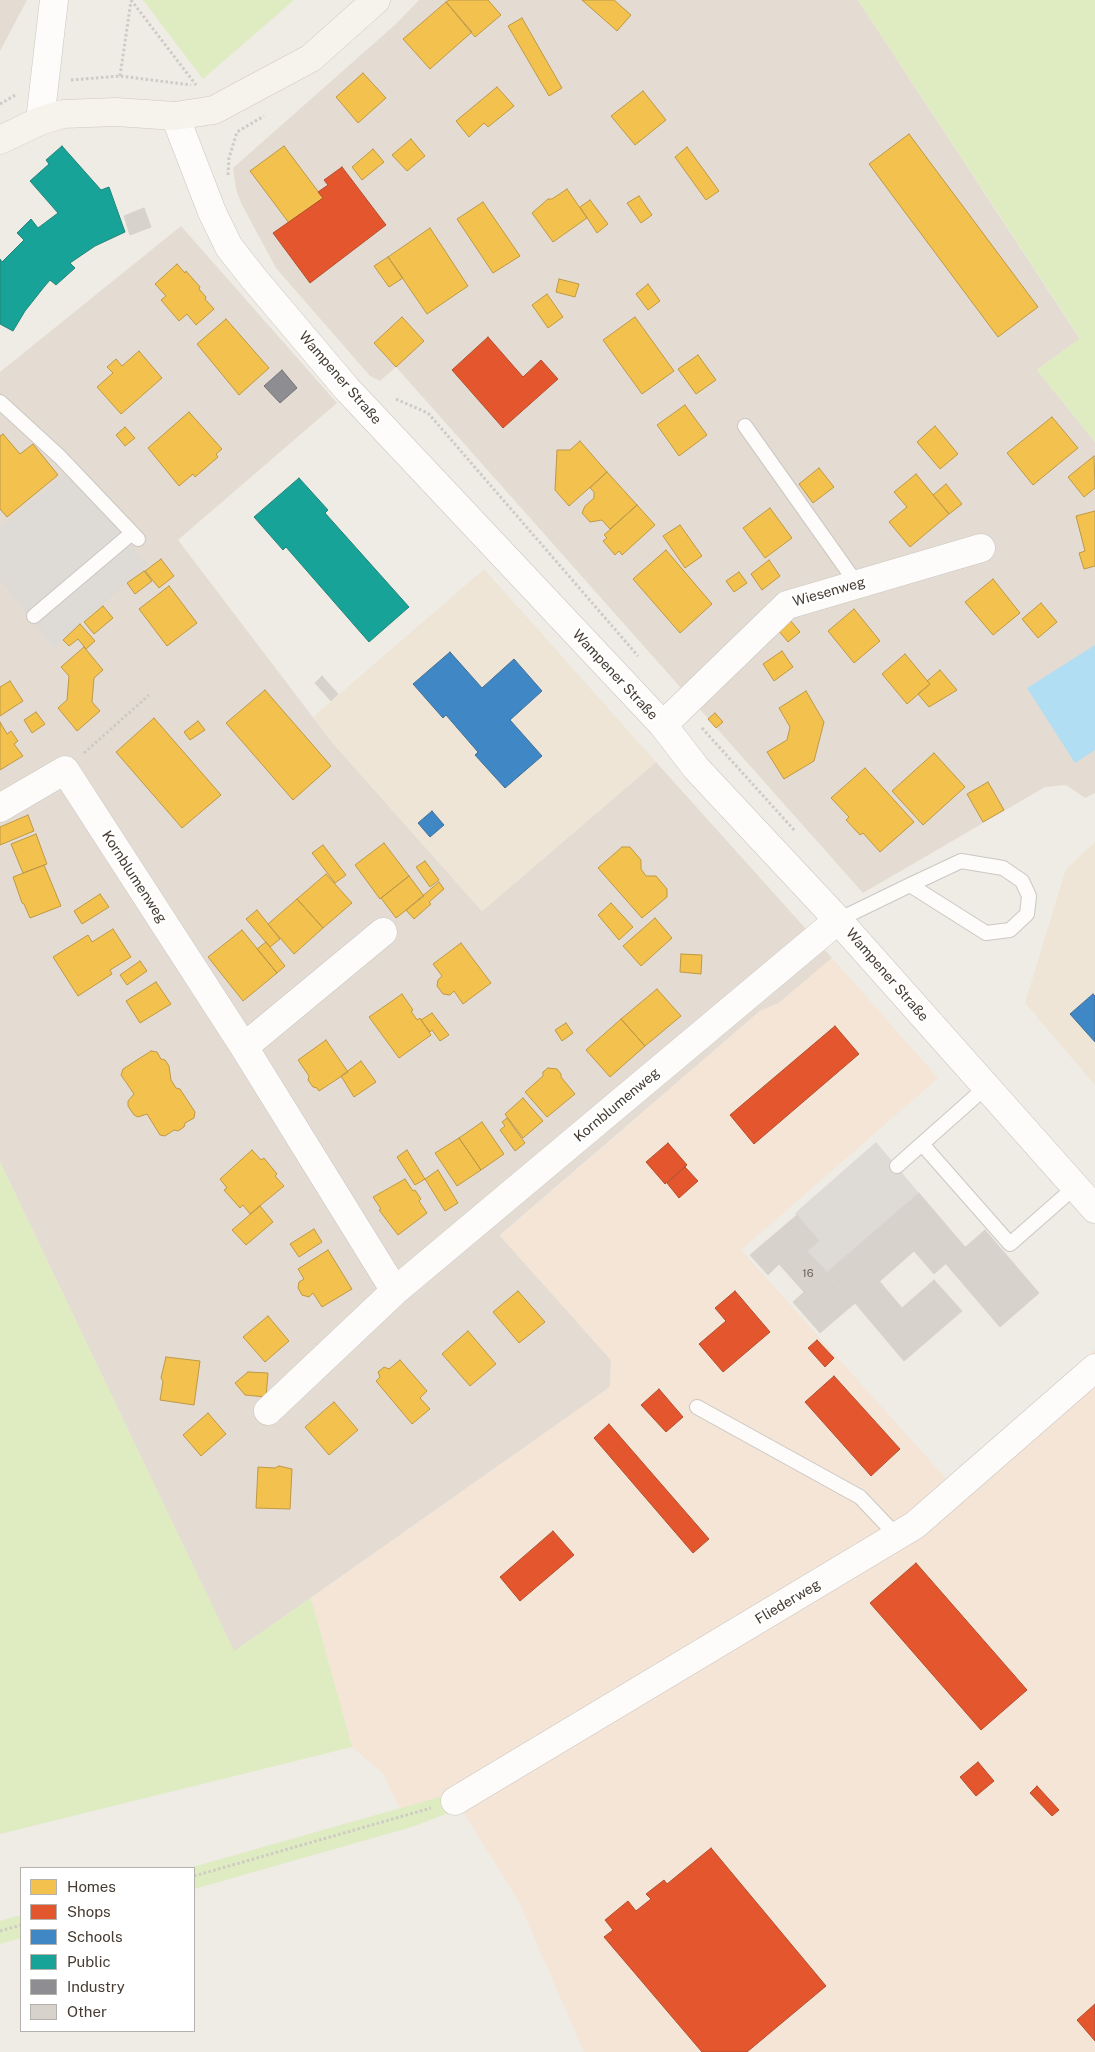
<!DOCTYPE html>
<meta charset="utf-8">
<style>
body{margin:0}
#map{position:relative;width:1095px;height:2052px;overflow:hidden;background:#efebe5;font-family:"Public Sans",sans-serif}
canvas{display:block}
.legend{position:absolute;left:20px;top:1867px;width:175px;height:165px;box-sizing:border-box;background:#fff;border:1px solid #b5b1ad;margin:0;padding:6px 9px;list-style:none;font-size:15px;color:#453b32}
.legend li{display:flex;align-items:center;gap:10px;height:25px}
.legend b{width:25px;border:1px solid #b5b1ad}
</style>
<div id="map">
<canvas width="1095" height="2052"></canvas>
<ul class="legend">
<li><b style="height:14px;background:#f2c14e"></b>Homes</li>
<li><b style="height:14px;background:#e4572e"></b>Shops</li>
<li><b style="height:14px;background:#3f88c5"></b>Schools</li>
<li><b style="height:14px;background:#17a398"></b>Public</li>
<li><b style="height:14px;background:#8d8d92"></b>Industry</li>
<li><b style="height:14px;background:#d7d2cc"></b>Other</li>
</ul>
</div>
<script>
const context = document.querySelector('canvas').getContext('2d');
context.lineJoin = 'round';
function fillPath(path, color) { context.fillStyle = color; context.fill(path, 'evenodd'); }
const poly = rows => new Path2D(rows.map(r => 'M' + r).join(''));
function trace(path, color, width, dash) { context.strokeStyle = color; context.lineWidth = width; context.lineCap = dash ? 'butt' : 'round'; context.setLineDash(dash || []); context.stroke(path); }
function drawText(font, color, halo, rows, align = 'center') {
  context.font = font + ' "Public Sans",sans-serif'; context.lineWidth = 5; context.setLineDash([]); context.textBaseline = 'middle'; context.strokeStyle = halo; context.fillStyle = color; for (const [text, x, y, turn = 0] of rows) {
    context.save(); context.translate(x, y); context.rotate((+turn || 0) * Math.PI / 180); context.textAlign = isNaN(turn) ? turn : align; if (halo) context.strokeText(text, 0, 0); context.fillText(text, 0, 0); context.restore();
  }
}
fillPath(poly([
 [0,0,27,0,0,51],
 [419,0,858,0,1080,339,1037,370,1095,442,1095,793,1085,798,1066,785,1045,787,863,893,396,367,380,381,370,376,276,268,241,203,236,189,233,168,397,23],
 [181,226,337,403,178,540,331,741,482,911,656,762,832,958,779,1003,760,1011,500,1235,611,1360,610,1387,234,1652,0,1162,0,372]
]), '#e4dcd2');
fillPath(poly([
 [832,958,938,1078,741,1250,948,1481,1095,1350,1095,2052,584,2052,519,1902,461,1808,450,1795,400,1809,383,1773,352,1747,311,1598,610,1387,611,1360,500,1236,760,1011,779,1003]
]), '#f4e5d6');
fillPath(poly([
 [484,569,656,762,482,911,331,741,313,717],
 [1095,842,1095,1085,1025,1003,1066,869]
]), '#eee5d6');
fillPath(poly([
 [143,0,294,0,203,79],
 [858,0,1095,0,1095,442,1037,370,1080,338],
 [0,1162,234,1651,311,1598,352,1747,0,1834],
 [450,1794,461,1808,412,1827,194,1889,194,1868,189,1868],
 [21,1915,21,1938,0,1944,0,1921]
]), '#dfecc2');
fillPath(poly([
 [68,472,148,564,53,648,0,580,0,527],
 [876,1142,919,1193,826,1273,807,1251,819,1241,795,1213]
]), '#dedad6');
fillPath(poly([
 [1095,645,1095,750,1075,763,1027,688]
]), '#b1def2');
const homes = poly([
 [449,0,488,0,501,15,475,37,446,2,449,0],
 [582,0,614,0,631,15,617,31,582,0],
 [446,2,472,32,430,69,403,39,446,2],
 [522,18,562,88,549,96,508,26,522,18],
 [363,73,386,98,358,123,336,97,363,73],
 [497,87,514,106,488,127,484,123,469,137,456,121,497,87],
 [643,91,666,120,635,145,611,116,643,91],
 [909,134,1038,307,998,337,869,164,909,134],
 [411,139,425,156,407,171,392,155,411,139],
 [284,146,323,198,289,223,250,171,284,146],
 [687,147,719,191,706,200,675,157,687,147],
 [373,149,384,162,362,180,352,167,373,149],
 [567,189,587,218,553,242,532,213,548,199,552,199,567,189],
 [639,196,652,215,641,223,627,203,639,196],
 [590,200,608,224,597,233,580,207,590,200],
 [483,202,520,256,493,273,457,219,483,202],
 [430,228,468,286,427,314,388,257,430,228],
 [388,257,403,278,389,287,374,266,388,257],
 [177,264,185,273,186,271,200,287,199,289,206,297,205,299,214,309,196,325,187,314,179,321,161,300,166,296,155,284,177,264],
 [559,279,579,284,575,297,556,292,559,279],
 [648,284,660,301,648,310,636,294,648,284],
 [547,294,563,317,548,328,532,305,547,294],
 [402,317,424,341,396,367,374,343,402,317],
 [635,317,674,371,642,394,603,340,635,317],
 [226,319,269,368,239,395,197,344,226,319],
 [139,351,162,378,121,414,97,387,113,373,107,367,116,359,122,366,139,351],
 [698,355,716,380,696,394,678,369,698,355],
 [685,405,707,435,679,456,657,425,685,405],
 [189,412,222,449,216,454,218,457,195,477,193,474,179,486,148,448,189,412],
 [1052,417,1078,448,1033,485,1007,453,1052,417],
 [935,426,958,454,940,469,917,442,935,426],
 [125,427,135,438,125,446,116,435,125,427],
 [3,434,20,454,33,444,58,475,7,517,0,509,0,436,3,434],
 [580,441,607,472,569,506,555,490,557,450,570,450,580,441],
 [1094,456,1095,488,1084,497,1068,477,1094,456],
 [819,468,834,487,813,503,799,484,819,468],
 [607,472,637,505,610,529,602,520,590,522,582,513,585,506,594,498,594,492,590,488,607,472],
 [916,474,949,514,910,547,889,522,907,507,894,492,916,474],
 [946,484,962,504,949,514,933,495,946,484],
 [637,505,655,525,622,555,619,551,615,555,603,541,607,538,604,535,637,505],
 [770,508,792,538,765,558,743,528,770,508],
 [1095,511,1095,566,1084,569,1079,553,1085,551,1076,516,1095,511],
 [680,525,702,556,685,568,663,536,680,525],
 [666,550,712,604,680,633,633,579,666,550],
 [161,559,174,576,159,588,145,571,161,559],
 [769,560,780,576,762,590,751,574,769,560],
 [144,571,152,581,135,594,127,583,144,571],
 [739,572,747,583,734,592,726,581,739,572],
 [993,579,1020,613,993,635,965,602,993,579],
 [169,586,197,623,167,646,139,609,169,586],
 [1041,603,1057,622,1038,638,1022,619,1041,603],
 [103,606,113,618,94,634,84,622,103,606],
 [854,609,880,641,854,663,828,631,854,609],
 [790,620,800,632,788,642,778,630,790,620],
 [80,624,95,641,86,649,78,639,69,646,63,640,80,624],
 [84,647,103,670,94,678,92,702,100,711,77,731,58,708,67,700,69,676,61,667,84,647],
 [782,651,793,667,774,681,763,664,782,651],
 [905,654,930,684,907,704,882,674,905,654],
 [940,670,957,690,929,707,918,694,930,684,927,681,940,670],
 [10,681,23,701,0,716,0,687,10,681],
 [265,690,331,766,293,800,226,723,265,690],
 [806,691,824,722,814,761,784,779,767,752,787,740,790,727,779,708,806,691],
 [36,712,45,724,32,733,24,720,36,712],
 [715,713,723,722,716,728,708,719,715,713],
 [154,718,221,795,182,828,116,752,154,718],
 [198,721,205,730,190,740,184,732,198,721],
 [0,722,7,734,11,731,18,741,14,744,23,756,0,770,0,722],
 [934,753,965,787,923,825,892,791,934,753],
 [865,768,914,822,880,852,863,833,860,835,846,820,849,817,831,798,865,768],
 [988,782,1004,810,983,822,967,794,988,782],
 [28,815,34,831,0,845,0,827,28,815],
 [36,834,47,864,23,873,11,844,36,834],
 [384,843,409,876,380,899,355,865,384,843],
 [323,845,346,875,335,883,312,853,323,845],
 [622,847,630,847,641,860,641,869,646,876,656,876,667,889,667,897,642,918,598,868,622,847],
 [425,861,439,880,430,887,416,867,425,861],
 [44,865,61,906,30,918,24,904,22,903,13,877,44,865],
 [326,874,352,903,323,928,297,899,326,874],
 [409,876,424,896,396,918,381,898,409,876],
 [439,882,444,889,429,902,431,904,414,919,406,910,439,882],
 [100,894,109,907,82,924,74,911,100,894],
 [297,899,323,928,294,954,268,924,297,899],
 [611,903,633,927,619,940,598,915,611,903],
 [257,910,280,939,270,947,246,919,257,910],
 [655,918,672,938,641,966,623,946,655,918],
 [113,929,131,957,110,970,112,974,78,996,53,957,88,935,92,942,113,929],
 [242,930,277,973,243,1001,208,957,242,930],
 [266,942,285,966,277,973,257,949,266,942],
 [461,943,491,983,463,1004,454,991,450,995,443,994,437,986,438,980,442,976,433,964,461,943],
 [681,954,702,955,701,974,680,972,681,954],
 [140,961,147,971,127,985,120,975,140,961],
 [156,982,171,1004,140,1023,126,1001,156,982],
 [657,989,681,1016,645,1046,621,1019,657,989],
 [402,994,413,1010,411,1011,417,1020,420,1018,431,1035,399,1058,369,1017,402,994],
 [432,1013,449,1035,440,1041,432,1030,430,1032,421,1020,432,1013],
 [621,1019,645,1046,610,1077,586,1050,621,1019],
 [566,1023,573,1033,562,1041,555,1030,566,1023],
 [326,1040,348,1072,319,1091,317,1088,313,1087,308,1080,309,1076,298,1060,326,1040],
 [151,1051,157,1052,161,1059,165,1060,169,1066,171,1080,176,1088,180,1089,195,1112,194,1118,185,1123,184,1127,178,1131,174,1130,165,1136,160,1135,147,1114,138,1117,134,1115,128,1106,128,1101,134,1094,121,1075,123,1069,151,1051],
 [361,1061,376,1082,354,1097,341,1076,361,1061],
 [548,1068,557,1069,561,1074,561,1077,575,1094,547,1117,525,1092,543,1076,543,1072,548,1068],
 [523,1098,543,1121,523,1138,505,1114,523,1098],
 [507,1118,525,1143,515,1151,500,1130,505,1126,502,1122,507,1118],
 [482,1122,504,1154,481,1170,459,1138,482,1122],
 [459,1138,481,1170,457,1186,435,1153,459,1138],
 [252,1150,261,1160,264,1158,277,1174,275,1176,284,1186,250,1214,243,1205,240,1208,224,1190,227,1188,220,1179,252,1150],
 [407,1150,425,1179,415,1185,397,1157,407,1150],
 [438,1170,458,1203,445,1211,425,1179,438,1170],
 [405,1179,413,1191,415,1190,421,1199,419,1201,427,1213,398,1235,379,1210,381,1209,373,1197,405,1179],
 [260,1206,273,1222,246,1245,232,1230,260,1206],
 [314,1229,322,1242,299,1257,290,1244,314,1229],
 [328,1250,352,1289,322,1307,313,1293,309,1297,302,1295,298,1288,299,1282,304,1279,298,1269,328,1250],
 [518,1291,545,1322,519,1343,493,1312,518,1291],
 [268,1316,289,1341,265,1362,243,1337,268,1316],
 [468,1331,496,1364,470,1386,442,1354,468,1331],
 [166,1357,200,1361,194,1405,160,1400,163,1381,161,1378,166,1357],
 [400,1360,427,1391,420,1398,430,1409,412,1424,376,1381,380,1377,378,1372,384,1367,389,1369,400,1360],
 [248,1372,268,1373,266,1397,245,1395,235,1383,248,1372],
 [334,1402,358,1430,329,1455,305,1427,334,1402],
 [208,1413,226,1434,201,1456,183,1435,208,1413],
 [279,1466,292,1469,290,1509,256,1508,258,1467,275,1468,279,1466]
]);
fillPath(homes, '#f2c14e');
trace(homes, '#be9946', 1);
const shops = poly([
 [342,167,386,225,310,283,273,233,323,198,318,192,328,185,324,180,342,167],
 [488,337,523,377,541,360,558,379,503,428,452,370,488,337],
 [835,1026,859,1054,754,1144,730,1115,835,1026],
 [668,1143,687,1165,665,1184,646,1162,668,1143],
 [685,1167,698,1181,679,1198,667,1183,685,1167],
 [735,1291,770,1332,723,1372,699,1344,726,1321,715,1308,735,1291],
 [817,1340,834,1358,825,1367,808,1348,817,1340],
 [834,1376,900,1449,871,1476,805,1402,834,1376],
 [659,1389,683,1417,666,1432,641,1405,659,1389],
 [609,1424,709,1539,693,1553,594,1438,609,1424],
 [553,1531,574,1555,520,1601,500,1577,553,1531],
 [916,1563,1027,1690,981,1730,870,1603,916,1563],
 [978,1762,994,1781,976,1796,960,1777,978,1762],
 [1037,1786,1059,1810,1052,1816,1030,1793,1037,1786],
 [711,1848,826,1986,747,2052,702,2052,604,1937,613,1930,605,1920,628,1901,636,1911,651,1899,646,1894,664,1880,667,1884,711,1848],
 [1095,2004,1095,2041,1077,2020,1095,2004]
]);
fillPath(shops, '#e4572e');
trace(shops, '#b44f2f', 1);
const schools = poly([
 [450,652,482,688,514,659,542,691,510,720,542,756,505,788,475,755,478,752,446,715,443,718,413,684,450,652],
 [432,811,444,825,430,837,418,823,432,811],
 [1093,994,1095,996,1095,1042,1070,1014,1093,994]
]);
fillPath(schools, '#3f88c5');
trace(schools, '#417199', 1);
const public = poly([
 [62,146,101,190,109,187,125,232,95,246,70,263,75,268,56,285,50,280,44,287,25,311,13,331,0,324,0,259,2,262,24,240,17,233,31,219,38,228,58,213,30,181,49,164,46,160,62,146],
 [299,478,328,510,325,513,409,607,369,642,286,547,283,550,254,517,299,478]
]);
fillPath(public, '#17a398');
trace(public, '#258479', 1);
const industry = poly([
 [282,370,297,388,280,403,264,386,282,370]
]);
fillPath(industry, '#8d8d92');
trace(industry, '#777475', 1);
const building = poly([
 [144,208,151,227,130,235,124,216,144,208],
 [322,676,338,694,331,701,315,683,322,676],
 [919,1193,965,1247,934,1274,914,1251,855,1303,826,1273,919,1193],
 [797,1215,819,1241,807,1251,855,1303,820,1333,793,1302,804,1292,779,1264,768,1275,750,1255,797,1215],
 [985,1230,1039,1293,1000,1327,946,1264,985,1230],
 [934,1280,962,1311,904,1361,855,1303,880,1282,902,1308,934,1280]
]);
fillPath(building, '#d7d2cc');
trace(building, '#d7d2cb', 1);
const lane = poly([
 [0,402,60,457,138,539],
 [745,426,857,584],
 [34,616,132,533],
 [838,920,910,885,961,861,1003,868,1022,881,1029,896,1027,914,1010,930,986,933,910,885],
 [922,1144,1010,1244,1075,1187],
 [897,1166,986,1087],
 [697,1407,860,1497,897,1536]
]);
const street = poly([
 [175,116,212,212,229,247,255,280,347,389,663,725,696,768,838,920,1095,1209],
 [40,121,54,0],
 [663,725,787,605,981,548],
 [0,808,65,770,244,1047,395,1291],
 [244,1047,383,932],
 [268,1411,395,1291,838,920],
 [455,1801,915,1525,1095,1368]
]);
const secondary = poly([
 [0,140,40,121,63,114,116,112,175,116,214,110,311,58,376,0]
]);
trace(lane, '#cbc7c1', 16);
trace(street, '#cbc7c1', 29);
trace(secondary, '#d0c9bc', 29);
trace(poly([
 [131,0,196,85],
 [120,76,131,1],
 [71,80,120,76,191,85],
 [0,104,17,94],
 [228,175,229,158,237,132,264,116],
 [396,399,428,413,638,656],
 [702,728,795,831],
 [84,753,149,695],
 [194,1876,431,1808],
 [0,1931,21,1925]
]), '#cecac5', 3, [2.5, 2.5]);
trace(lane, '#fdfcfb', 14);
trace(street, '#fdfcfb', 28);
trace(secondary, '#f6f3ec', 28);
drawText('11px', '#6b625a', null, [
 ["16",808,1274]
]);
drawText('14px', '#453b32', '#fff', [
 ["Wampener Straße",340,378,49],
 ["Wiesenweg",829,592,-16],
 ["Wampener Straße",615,675,47],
 ["Kornblumenweg",134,877,57],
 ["Wampener Straße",887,975,49],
 ["Kornblumenweg",617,1105,-40],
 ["Fliederweg",788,1602,-31]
]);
</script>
